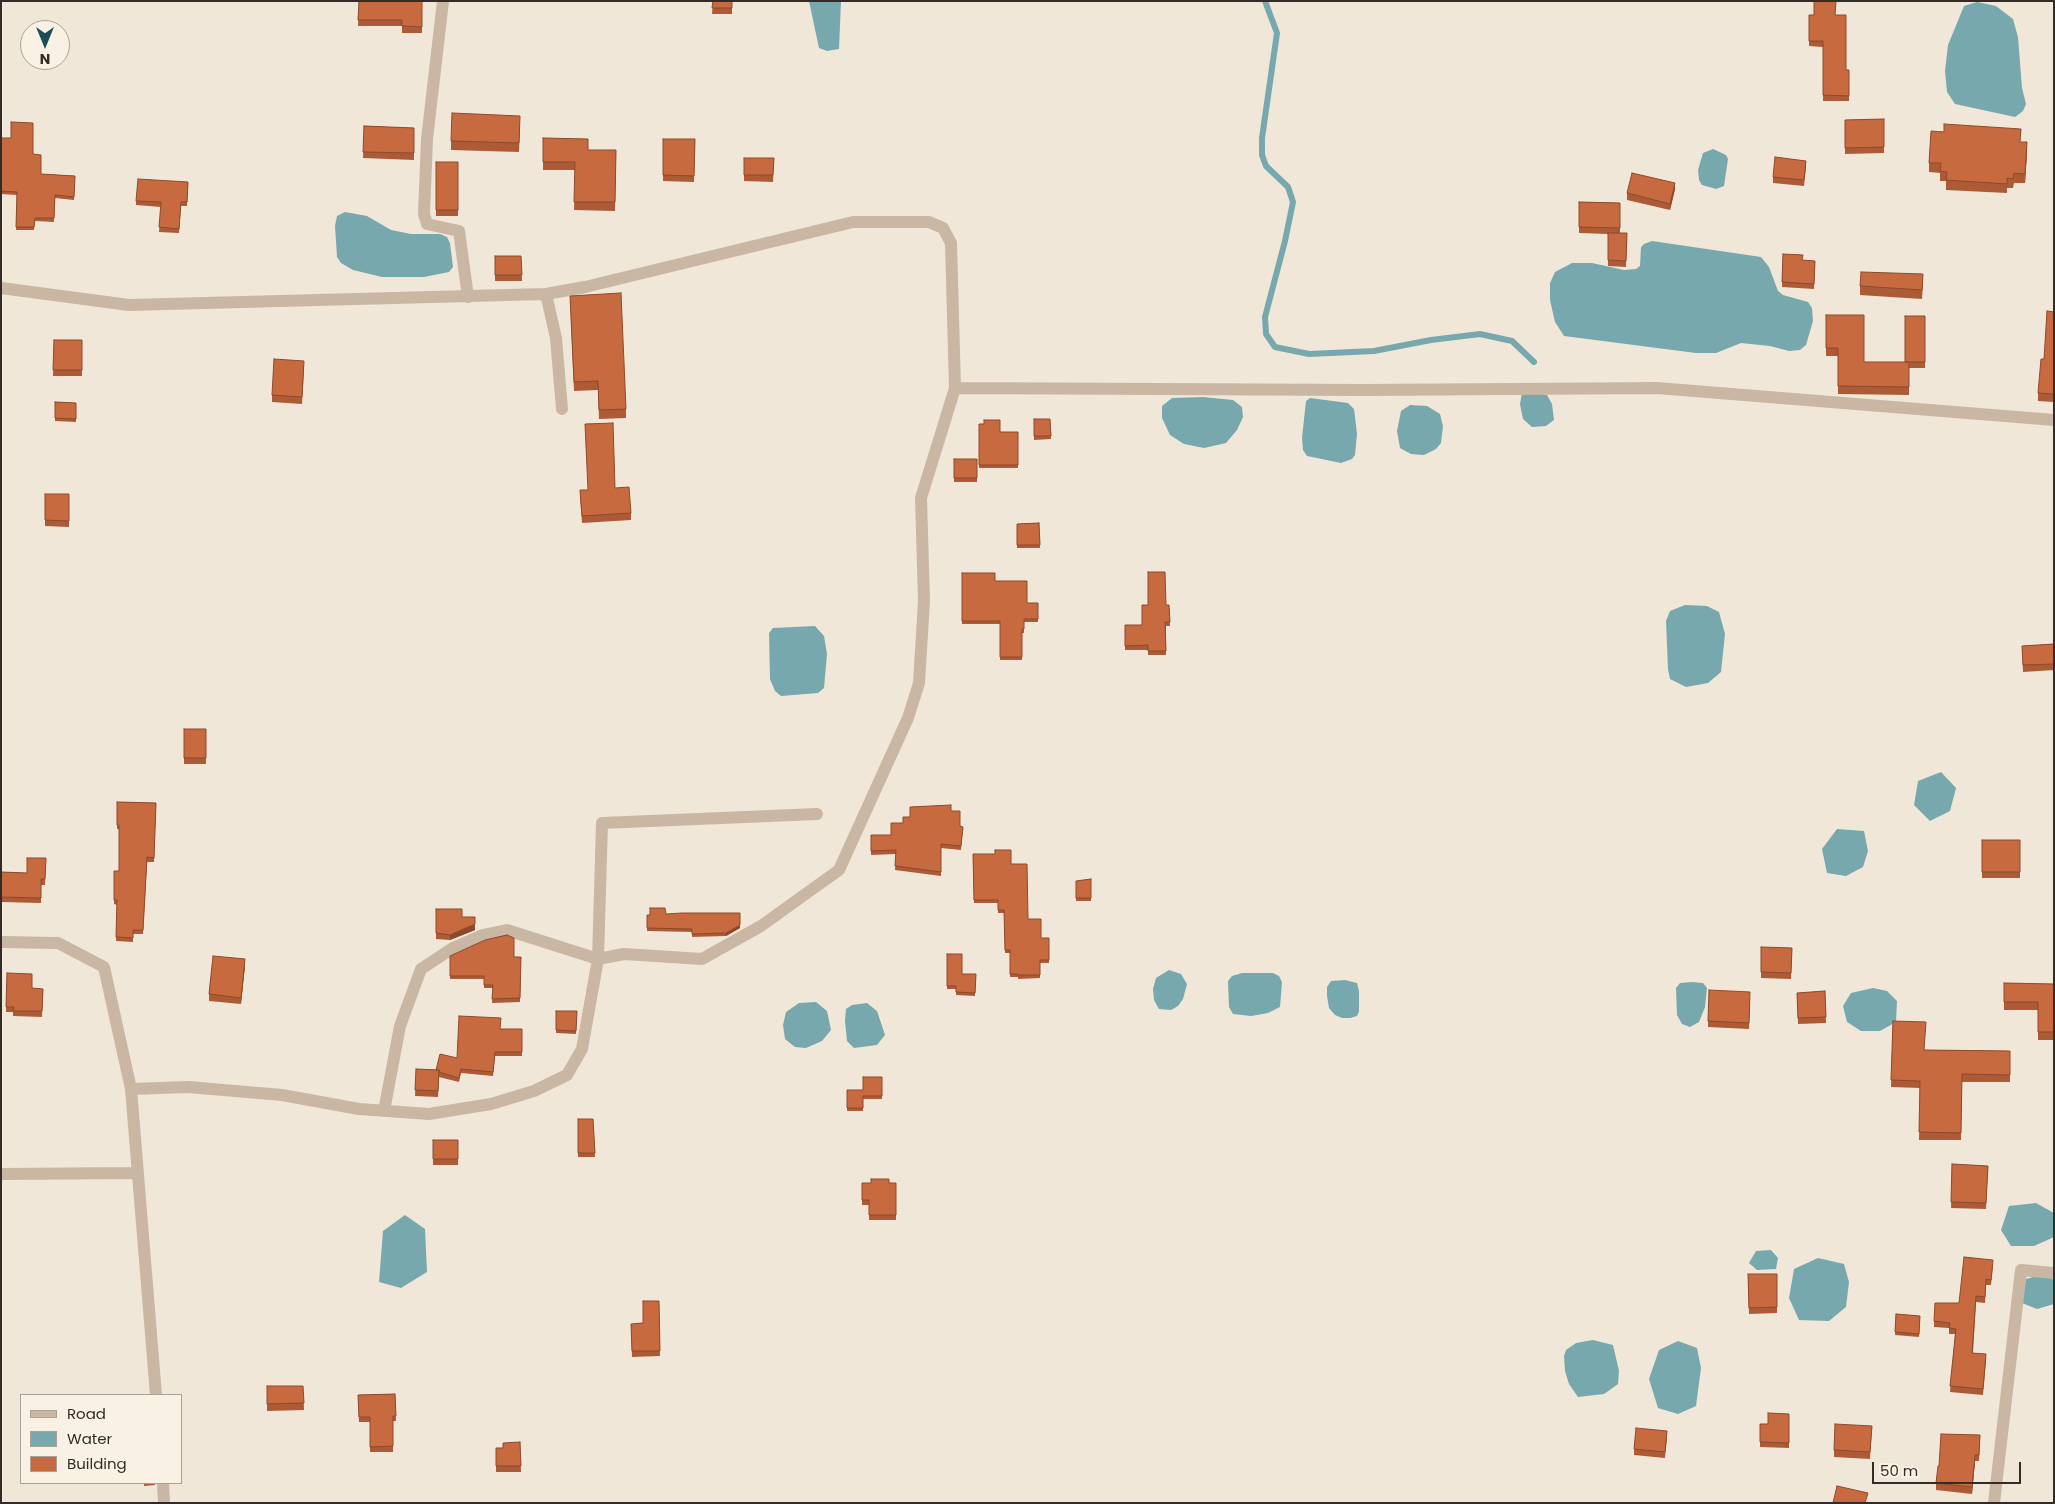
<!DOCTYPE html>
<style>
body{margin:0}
#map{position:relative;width:2055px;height:1504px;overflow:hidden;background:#f1e7d8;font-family:Poppins,sans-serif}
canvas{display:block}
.frame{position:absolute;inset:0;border:2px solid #342b26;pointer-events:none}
.legend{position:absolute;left:20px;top:1394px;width:162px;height:90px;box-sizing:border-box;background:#f9f1e4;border:1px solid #aaa298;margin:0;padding:6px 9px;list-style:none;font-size:15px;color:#342b26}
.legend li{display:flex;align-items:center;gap:10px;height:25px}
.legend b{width:25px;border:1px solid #aaa298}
.north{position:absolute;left:20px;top:20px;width:50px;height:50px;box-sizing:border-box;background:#f9f1e4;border:1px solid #aaa298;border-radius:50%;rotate:180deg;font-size:14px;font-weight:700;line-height:20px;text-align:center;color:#342b26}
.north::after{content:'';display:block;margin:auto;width:18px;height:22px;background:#1b4e56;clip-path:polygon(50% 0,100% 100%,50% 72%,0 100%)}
.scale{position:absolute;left:1872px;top:1462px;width:149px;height:22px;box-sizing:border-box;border:2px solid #342b26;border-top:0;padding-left:6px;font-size:15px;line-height:18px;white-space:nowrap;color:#342b26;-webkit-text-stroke:4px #f9f1e4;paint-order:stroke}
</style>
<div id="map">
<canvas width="2055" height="1504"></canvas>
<div class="frame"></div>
<ul class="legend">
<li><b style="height:6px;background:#c9b7a4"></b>Road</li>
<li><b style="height:14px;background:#76a8ae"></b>Water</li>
<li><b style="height:14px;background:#c86a3f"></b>Building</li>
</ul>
<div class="north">N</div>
<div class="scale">50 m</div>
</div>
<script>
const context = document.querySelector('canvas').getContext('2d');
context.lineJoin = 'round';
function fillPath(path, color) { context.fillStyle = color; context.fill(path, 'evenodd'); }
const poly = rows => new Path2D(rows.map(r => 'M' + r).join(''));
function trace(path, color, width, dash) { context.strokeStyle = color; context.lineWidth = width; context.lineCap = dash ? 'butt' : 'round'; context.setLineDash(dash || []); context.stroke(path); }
fillPath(poly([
 [809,1,841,1,839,49,827,51,819,48],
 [1977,2,1996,6,2013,19,2018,37,2022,88,2026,104,2023,111,2015,117,1955,104,1947,92,1945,71,1948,45,1964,6],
 [1713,149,1726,155,1728,159,1724,186,1716,189,1702,185,1699,180,1698,170,1703,153],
 [345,212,367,216,391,230,411,234,440,234,447,237,450,243,453,267,449,272,424,277,382,277,353,270,341,263,337,257,335,226,337,216],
 [1652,241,1761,257,1769,267,1778,291,1783,295,1808,302,1812,308,1813,321,1806,345,1800,350,1789,351,1770,346,1741,343,1716,353,1696,353,1564,336,1555,322,1550,300,1550,283,1555,272,1572,263,1592,263,1624,270,1636,269,1640,266,1641,247,1644,244],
 [1535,392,1547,395,1552,404,1554,420,1546,426,1532,427,1523,419,1520,404,1522,393],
 [1203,397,1233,400,1242,407,1243,417,1237,430,1226,443,1204,448,1184,444,1170,435,1162,418,1162,406,1172,398],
 [1310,398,1348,403,1354,409,1357,434,1355,455,1352,459,1341,463,1307,456,1303,450,1302,438,1306,401],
 [1410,405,1427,406,1440,414,1443,426,1441,443,1436,449,1424,455,1411,454,1400,448,1397,431,1401,411],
 [1685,605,1707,606,1719,612,1725,634,1721,672,1708,683,1686,687,1670,679,1668,669,1666,621,1670,611],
 [815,626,824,636,827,654,824,688,818,693,781,696,775,691,770,679,769,633,773,628],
 [1941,772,1956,788,1950,811,1930,821,1914,805,1918,781],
 [1837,829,1864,831,1868,851,1863,867,1846,876,1827,873,1822,849],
 [1169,970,1181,974,1187,984,1183,999,1178,1006,1171,1010,1159,1009,1154,1000,1153,989,1156,978],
 [1242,973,1273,973,1279,976,1282,982,1280,1007,1268,1013,1251,1016,1233,1014,1229,1007,1228,981,1232,976],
 [1345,980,1357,983,1359,991,1359,1011,1357,1016,1350,1018,1342,1018,1335,1015,1329,1008,1327,996,1327,987,1331,981],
 [1692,982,1703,983,1707,988,1705,1007,1699,1022,1690,1027,1682,1024,1677,1015,1676,988,1680,983],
 [1873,988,1887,991,1897,1001,1896,1022,1880,1031,1861,1031,1847,1022,1843,1006,1851,993],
 [816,1002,827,1011,831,1030,822,1041,806,1048,795,1047,785,1039,783,1025,786,1012,799,1003],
 [867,1003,877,1011,885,1035,877,1045,854,1048,847,1041,845,1021,846,1009,852,1005],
 [2036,1203,2054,1213,2054,1237,2034,1246,2011,1246,2001,1230,2009,1206],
 [405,1215,425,1229,427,1272,401,1288,379,1282,383,1231],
 [1771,1250,1778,1258,1776,1269,1757,1270,1749,1263,1756,1251],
 [1818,1258,1844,1264,1849,1282,1846,1307,1829,1321,1799,1320,1789,1298,1794,1269],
 [2037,1276,2050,1276,2054,1281,2054,1304,2037,1309,2022,1303,2026,1279],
 [1593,1340,1613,1345,1619,1371,1618,1384,1604,1394,1578,1397,1569,1384,1565,1371,1564,1356,1566,1350,1576,1343],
 [1678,1341,1697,1348,1701,1368,1696,1406,1678,1414,1658,1408,1649,1379,1659,1350]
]), '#76a8ae');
trace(poly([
 [1265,1,1277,33,1262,138,1262,155,1266,166,1288,187,1293,202,1285,241,1265,317,1266,334,1275,347,1309,354,1374,351,1431,340,1480,334,1512,341,1534,362]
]), '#76a8ae', 6);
trace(poly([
 [443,1,427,139,424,214,427,224,459,231,468,297],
 [1,288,129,305,546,294,585,287,853,222,929,222,943,228,951,243,955,388,921,498,924,601,919,683,908,718,839,870,761,926,702,959,624,954,598,959,582,1049,567,1075,534,1091,491,1104,429,1114,359,1109,282,1095,188,1087,131,1089],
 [546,294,556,338,562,409],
 [955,388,1364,390,1657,388,2054,420],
 [1,942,58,943,104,967,131,1089,156,1395],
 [384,1111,400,1026,421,969,453,948,483,935,507,930,598,959,602,823,817,814],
 [1,1174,138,1173],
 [163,1483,164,1503],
 [1994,1503,2021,1270,2054,1273]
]), '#c9b7a4', 12);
fillPath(poly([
 [359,1,422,1,422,33,402,33,402,26,358,26],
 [713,1,732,1,732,14,712,14],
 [1809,15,1835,15,1846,70,1849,70,1849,101,1823,101,1823,47,1809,46],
 [1884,119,1884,153,1845,154,1845,120],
 [520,125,519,152,451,150,451,141],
 [364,126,414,128,414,160,363,158],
 [1,138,33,154,41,174,75,176,74,200,55,198,54,222,35,221,34,230,16,230,17,195,1,194],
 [543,138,588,150,616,150,615,211,574,210,575,170,543,170],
 [663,139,695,139,694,182,663,181],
 [2020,142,2027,152,2025,183,2014,183,2013,188,2007,188,2007,193,1946,190,1946,181,1940,181,1940,173,1929,172,1929,163],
 [744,158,774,158,773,182,744,181],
 [436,162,458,162,458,216,436,216],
 [1806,167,1804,186,1773,183,1773,177],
 [188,182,187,206,181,206,179,233,159,232,161,207,136,205,136,201],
 [1675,189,1670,210,1627,200,1627,193],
 [1579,202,1620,203,1620,233,1627,233,1626,267,1608,266,1608,234,1579,233],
 [1783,254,1802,260,1815,261,1814,289,1782,287],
 [495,256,521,256,522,281,495,281],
 [1923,284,1922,299,1860,295,1860,286],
 [570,296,626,409,626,418,599,419,598,390,574,391],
 [2054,312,2054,402,2038,401,2038,393],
 [1826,315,1864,362,1905,362,1925,316,1925,368,1909,368,1909,395,1838,394,1838,356,1826,356],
 [54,340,82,340,82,376,53,376],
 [304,367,302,404,272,402,272,395],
 [55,402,76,403,76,422,55,421],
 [1034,419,1050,419,1051,439,1034,440],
 [979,424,1000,432,1018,432,1018,468,979,468],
 [954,459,977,459,977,482,954,482],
 [45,494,69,494,69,527,45,526],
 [580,496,631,513,631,520,582,523],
 [1039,523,1040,548,1017,548,1017,524],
 [962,573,995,581,1027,603,1038,603,1038,622,1024,622,1024,633,1022,633,1022,660,1000,660,1000,624,962,624],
 [1166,605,1169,605,1170,626,1166,626,1166,655,1148,655,1148,650,1125,650,1125,625,1142,625],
 [2054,644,2054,670,2023,672,2022,646],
 [184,729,206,729,206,764,184,764],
 [117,802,156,803,154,862,147,862,143,934,133,934,133,942,116,941,117,905,114,904,114,900,119,871,119,829,117,829],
 [910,817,963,827,961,850,941,848,941,876,895,870,896,854,871,855,871,835,891,835],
 [1982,840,2020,840,2020,878,1982,878],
 [973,854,1011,864,1028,919,1041,938,1049,938,1049,963,1040,963,1040,978,1018,979,1018,977,1010,977,1010,953,1005,953,1004,913,998,913,998,903,974,903],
 [46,858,45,885,41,885,41,903,1,902,1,872,27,873],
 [1091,879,1091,901,1076,901,1076,881],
 [436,909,462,917,475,930,450,940,436,939],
 [666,914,740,928,726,936,692,937,692,932,647,931,647,915],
 [1761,947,1792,948,1791,979,1761,978],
 [947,954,962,974,976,974,975,996,956,995,956,989,947,989],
 [450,956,521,957,520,1002,492,1003,493,988,484,988,484,979,450,979],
 [245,965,241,1004,209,1001,209,994],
 [7,973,32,988,43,989,42,1017,13,1016,13,1012,6,1012],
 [2004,983,2054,984,2054,1040,2038,1040,2038,1010,2004,1010],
 [1825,991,1826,1023,1798,1024,1797,993],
 [1750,998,1749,1029,1708,1027,1708,1021],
 [556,1011,577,1011,576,1034,556,1033],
 [1893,1021,1925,1050,2010,1051,2010,1082,1962,1082,1961,1140,1919,1140,1920,1088,1891,1087],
 [501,1029,522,1029,522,1056,495,1056,493,1076,461,1073,459,1082,439,1077,438,1097,415,1096,416,1069,436,1070,457,1058],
 [882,1077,882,1099,863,1099,863,1111,847,1111,847,1090,863,1090],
 [578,1119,593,1119,595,1157,578,1157],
 [433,1140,458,1140,458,1165,433,1165],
 [1952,1164,1988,1166,1986,1209,1951,1208],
 [862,1183,896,1183,896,1220,869,1220,869,1205,862,1205],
 [1993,1266,1991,1285,1986,1285,1985,1303,1976,1302,1973,1353,1986,1360,1983,1395,1950,1392,1955,1334,1949,1334,1949,1328,1934,1327,1934,1321,1959,1303],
 [1748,1274,1777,1274,1777,1313,1749,1314],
 [659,1301,660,1356,632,1357,631,1324,643,1323],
 [1896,1314,1920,1316,1919,1337,1895,1335],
 [267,1386,303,1386,304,1410,267,1411],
 [395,1394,396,1421,393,1421,393,1452,370,1452,370,1422,359,1422,358,1395],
 [1789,1414,1789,1448,1760,1447,1760,1424,1768,1424],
 [1872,1426,1870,1459,1834,1457,1834,1450],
 [1980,1435,1979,1461,1975,1461,1972,1494,1936,1490,1936,1483,1939,1466],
 [1667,1437,1665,1458,1634,1455,1634,1449],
 [520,1442,521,1472,496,1472,496,1448,503,1448],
 [144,1483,155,1483,155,1485,144,1486]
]), '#ac5b36');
fillPath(poly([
 [2027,142,2027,152,2025,183,2025,174],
 [1675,183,1675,189,1670,210,1670,204],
 [475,924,475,930,450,940,450,935],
 [740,925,740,928,726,936,726,933],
 [245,959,245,965,241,1004,241,998],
 [1975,1455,1975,1461,1972,1494,1972,1487]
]), '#8c4a2c');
const building = poly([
 [359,1,422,1,422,27,402,26,402,20,358,20,359,1],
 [713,1,732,1,732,8,712,8,713,1],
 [1814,1,1836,1,1835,15,1846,15,1846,70,1849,70,1849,96,1823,95,1823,41,1809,41,1809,15,1814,15,1814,1],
 [452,113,520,116,519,143,451,141,452,113],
 [1884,119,1884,147,1845,148,1845,120,1884,119],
 [11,122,33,123,33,154,41,155,41,174,75,176,74,197,55,195,54,218,35,218,34,227,16,227,17,192,1,191,1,138,11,138,11,122],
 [1944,124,2021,129,2020,142,2027,142,2025,174,2014,173,2013,179,2007,178,2007,184,1946,180,1947,172,1940,171,1941,163,1929,163,1931,131,1944,132,1944,124],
 [364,126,414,128,414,153,363,152,364,126],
 [543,138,588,139,588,150,616,150,615,202,574,202,575,162,543,162,543,138],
 [663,139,695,139,694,176,663,175,663,139],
 [1775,157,1806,161,1804,180,1773,177,1775,157],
 [744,158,774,158,773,175,744,175,744,158],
 [436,162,458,162,458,210,436,210,436,162],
 [1632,173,1675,183,1670,204,1627,193,1632,173],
 [138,179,188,182,187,202,181,202,179,229,159,227,161,202,136,201,138,179],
 [1579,202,1620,203,1620,228,1579,227,1579,202],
 [1608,233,1627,233,1626,261,1608,260,1608,233],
 [1783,254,1803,255,1802,260,1815,261,1814,284,1782,282,1783,254],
 [495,256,521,256,522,275,495,275,495,256],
 [1861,272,1923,274,1922,290,1860,286,1861,272],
 [621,293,626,409,599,410,598,381,574,382,570,296,621,293],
 [2047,311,2054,312,2054,394,2038,393,2041,359,2044,359,2047,311],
 [1826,315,1864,315,1864,362,1909,362,1909,387,1838,386,1838,348,1826,348,1826,315],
 [1905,316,1925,316,1925,362,1905,362,1905,316],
 [54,340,82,340,82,370,53,370,54,340],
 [274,359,304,361,302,397,272,395,274,359],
 [55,402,76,403,76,419,55,418,55,402],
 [1034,419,1050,419,1051,436,1034,436,1034,419],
 [984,420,1000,420,1000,432,1018,432,1018,465,979,465,979,424,984,424,984,420],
 [613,423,615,488,629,487,631,513,582,516,580,490,588,490,585,424,613,423],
 [954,459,977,459,977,478,954,478,954,459],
 [45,494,69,494,69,521,45,520,45,494],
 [1039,523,1040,545,1017,545,1017,524,1039,523],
 [1148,572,1165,572,1166,605,1169,605,1170,622,1165,622,1166,651,1148,651,1148,645,1125,646,1125,625,1142,625,1142,605,1148,605,1148,572],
 [962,573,995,573,995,581,1027,581,1027,603,1038,603,1038,619,1024,619,1024,629,1022,629,1022,657,1000,657,1000,621,962,621,962,573],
 [2054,644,2054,664,2023,665,2022,646,2054,644],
 [184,729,206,729,206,758,184,758,184,729],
 [117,802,156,803,154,858,147,857,143,930,133,930,133,938,116,937,117,900,114,900,114,871,119,871,119,825,117,825,117,802],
 [951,805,951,811,960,811,960,826,963,827,961,846,941,844,941,872,895,866,896,850,871,851,871,835,891,835,891,823,903,823,903,817,910,817,910,807,951,805],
 [1982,840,2020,840,2020,872,1982,872,1982,840],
 [995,850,1011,850,1011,864,1027,864,1028,919,1041,919,1041,938,1049,938,1049,960,1040,960,1040,975,1018,975,1018,974,1010,974,1010,950,1005,950,1004,910,998,910,998,900,974,900,973,854,995,854,995,850],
 [27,858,46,858,45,879,41,879,41,898,1,897,1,872,27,873,27,858],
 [1091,879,1091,898,1076,898,1076,881,1091,879],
 [650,908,665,908,666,914,682,913,740,913,740,925,726,933,692,934,692,929,647,928,647,915,650,915,650,908],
 [436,909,462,909,462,917,475,917,475,924,450,935,436,933,436,909],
 [507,935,514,938,514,957,521,957,520,998,492,999,493,985,484,985,484,976,450,976,450,956,485,940,507,935],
 [1761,947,1792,948,1791,973,1761,972,1761,947],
 [947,954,962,954,962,974,976,974,975,993,956,992,956,986,947,986,947,954],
 [213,956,245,959,241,998,209,994,213,956],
 [7,973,32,974,32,988,43,989,42,1011,13,1011,14,1007,6,1007,7,973],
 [2004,983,2054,984,2054,1032,2038,1032,2038,1002,2004,1002,2004,983],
 [1709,990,1750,992,1749,1023,1708,1021,1709,990],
 [1825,991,1826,1017,1798,1018,1797,993,1825,991],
 [556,1011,577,1011,576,1031,556,1030,556,1011],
 [459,1016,501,1018,500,1029,522,1029,522,1052,495,1052,493,1072,461,1069,459,1078,439,1072,439,1070,436,1070,440,1054,457,1058,459,1016],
 [1893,1021,1926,1022,1924,1050,2010,1051,2010,1075,1962,1074,1961,1133,1919,1132,1920,1081,1891,1080,1893,1021],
 [416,1069,439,1070,438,1091,415,1090,416,1069],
 [863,1077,882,1077,882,1096,863,1096,863,1108,847,1108,847,1090,863,1090,863,1077],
 [578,1119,593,1119,595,1153,578,1153,578,1119],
 [433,1140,458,1140,458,1159,433,1159,433,1140],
 [1952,1164,1988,1166,1986,1203,1951,1202,1952,1164],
 [871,1179,889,1179,889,1183,896,1183,896,1215,869,1215,869,1200,862,1200,862,1183,871,1183,871,1179],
 [1964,1257,1993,1260,1991,1280,1986,1279,1985,1297,1976,1296,1972,1353,1986,1354,1983,1389,1950,1386,1956,1329,1949,1328,1950,1323,1934,1321,1935,1303,1959,1303,1964,1257],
 [1748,1274,1777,1274,1777,1307,1749,1308,1748,1274],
 [643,1301,659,1301,660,1351,632,1351,631,1324,643,1323,643,1301],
 [1896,1314,1920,1316,1919,1334,1895,1332,1896,1314],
 [267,1386,303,1386,304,1403,267,1404,267,1386],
 [395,1394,396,1416,393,1416,393,1446,370,1447,370,1417,359,1417,358,1395,395,1394],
 [1768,1413,1789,1414,1789,1443,1760,1442,1760,1424,1768,1424,1768,1413],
 [1835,1424,1872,1426,1870,1452,1834,1450,1835,1424],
 [1636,1428,1667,1431,1665,1452,1634,1449,1636,1428],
 [1941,1434,1980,1435,1979,1455,1975,1455,1972,1487,1936,1483,1938,1466,1939,1466,1941,1434],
 [520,1442,521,1466,496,1466,496,1448,503,1448,503,1443,520,1442],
 [1837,1486,1868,1493,1865,1503,1833,1503,1837,1486]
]);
fillPath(building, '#c86a3f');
trace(building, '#8c4a2c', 1);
</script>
